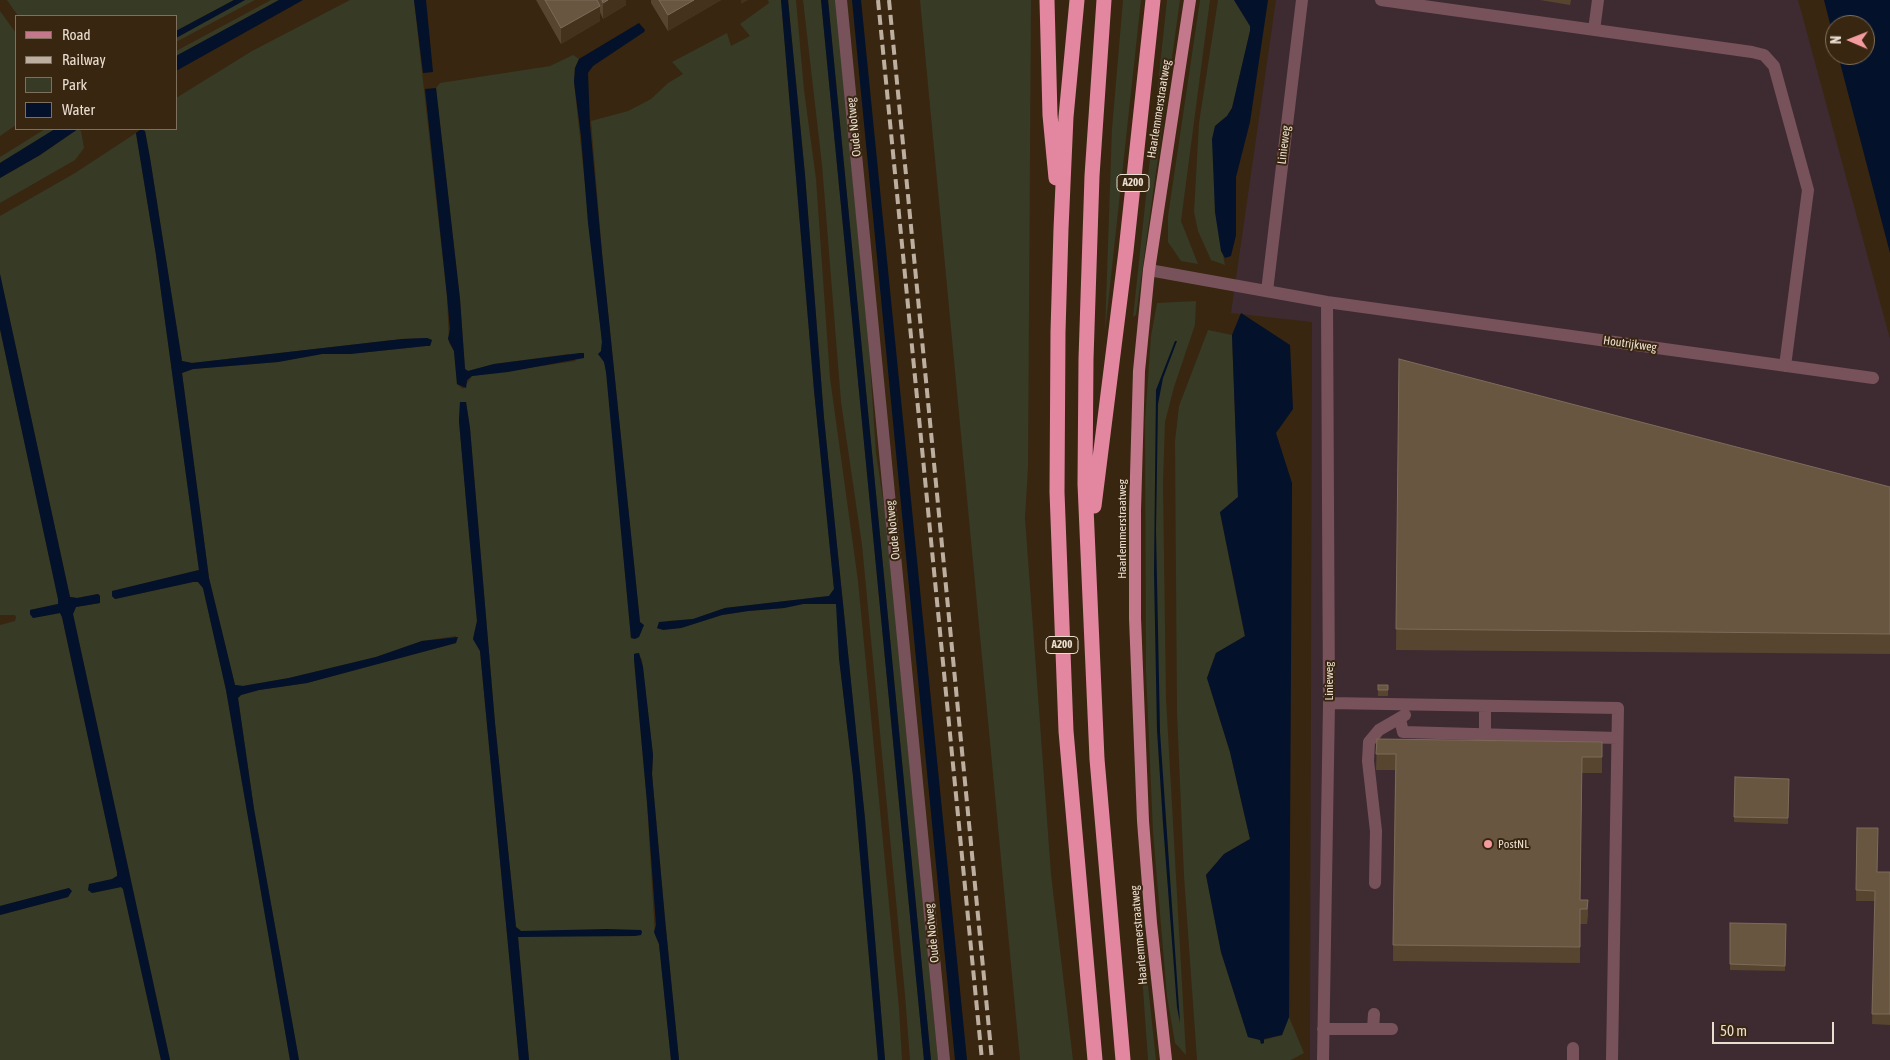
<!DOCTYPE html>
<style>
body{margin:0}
#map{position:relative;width:1890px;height:1060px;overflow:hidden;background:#382610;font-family:"Asap Condensed",sans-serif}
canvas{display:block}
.legend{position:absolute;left:15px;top:15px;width:162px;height:115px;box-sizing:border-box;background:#382610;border:1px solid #7f705d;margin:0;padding:6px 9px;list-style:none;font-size:15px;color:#eaded1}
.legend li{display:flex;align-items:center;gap:10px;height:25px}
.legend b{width:25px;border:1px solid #7f705d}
.north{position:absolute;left:1825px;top:15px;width:50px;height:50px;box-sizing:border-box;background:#382610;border:1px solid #7f705d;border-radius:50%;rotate:271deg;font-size:14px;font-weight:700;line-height:20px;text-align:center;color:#eaded1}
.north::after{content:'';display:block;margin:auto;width:18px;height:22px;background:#f49b9f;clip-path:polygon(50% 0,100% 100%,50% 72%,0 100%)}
.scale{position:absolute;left:1712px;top:1022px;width:122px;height:22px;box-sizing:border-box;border:2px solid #eaded1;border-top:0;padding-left:6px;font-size:15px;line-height:18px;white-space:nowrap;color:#eaded1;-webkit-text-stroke:4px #382610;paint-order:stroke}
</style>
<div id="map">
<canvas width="1890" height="1060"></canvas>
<ul class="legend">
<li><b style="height:6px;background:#c4788c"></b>Road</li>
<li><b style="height:6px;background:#bdafa0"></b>Railway</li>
<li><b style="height:14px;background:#373a24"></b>Park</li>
<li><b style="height:14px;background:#03112a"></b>Water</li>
</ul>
<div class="north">N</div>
<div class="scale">50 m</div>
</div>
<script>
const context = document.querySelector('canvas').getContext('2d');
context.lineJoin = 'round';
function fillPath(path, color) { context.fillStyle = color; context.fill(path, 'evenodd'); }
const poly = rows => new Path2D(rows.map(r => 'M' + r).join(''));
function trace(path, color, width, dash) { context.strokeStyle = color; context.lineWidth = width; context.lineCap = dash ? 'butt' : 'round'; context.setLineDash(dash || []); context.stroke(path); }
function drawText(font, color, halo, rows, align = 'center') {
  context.font = font + ' "Asap Condensed",sans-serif'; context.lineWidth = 4; context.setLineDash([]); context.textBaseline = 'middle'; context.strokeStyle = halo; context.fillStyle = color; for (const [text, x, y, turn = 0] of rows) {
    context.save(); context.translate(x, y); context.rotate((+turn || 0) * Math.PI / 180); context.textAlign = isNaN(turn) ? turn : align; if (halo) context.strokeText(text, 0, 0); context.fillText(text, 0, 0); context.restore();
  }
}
fillPath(poly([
 [1276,0,1798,0,1890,339,1890,1060,1310,1060,1312,322,1231,313]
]), '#3e2b32');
fillPath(poly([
 [7,0,234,0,176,31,176,16,18,16],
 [245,0,255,0,176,42,176,38],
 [271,0,279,0,176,56,176,51],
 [350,0,414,0,447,296,449,343,454,351,457,384,463,389,472,376,576,361,569,354,494,364,468,371,465,369,460,299,436,88,440,83,550,66,573,55,579,59,575,68,574,82,602,342,601,352,605,365,608,384,631,638,644,626,640,622,602,253,591,121,628,111,651,99,668,83,683,74,672,62,727,33,731,46,750,36,740,24,769,3,768,0,781,0,814,390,834,589,829,596,725,608,694,619,668,621,657,629,681,628,722,615,748,611,784,608,803,604,836,604,839,617,839,658,853,776,878,1060,679,1060,665,919,652,774,653,755,642,660,638,653,635,653,634,659,647,802,655,935,659,944,671,1060,529,1060,518,936,634,936,641,930,529,932,521,931,516,927,495,723,470,429,466,402,460,402,459,421,477,621,473,639,480,651,519,1060,299,1060,254,809,238,698,241,695,259,690,307,683,456,643,456,636,422,641,376,657,289,678,243,686,235,685,209,578,182,373,193,369,278,362,322,354,350,354,426,346,430,345,432,340,427,338,402,339,192,363,182,361,150,158,145,131,138,129,176,129,176,98,252,51],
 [788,0,796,0,804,90,816,179,830,378,858,581,899,1008,902,1060,885,1060,865,819,824,418,805,175],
 [803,0,821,0,924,1060,910,1060,905,995,862,545,841,402,822,165],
 [828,0,836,0,869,348,876,453,886,519,938,1060,931,1060],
 [920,0,1031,0,1028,468,1025,518,1051,874,1073,1060,1020,1060],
 [1123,0,1141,0,1105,332,1112,129],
 [1167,0,1180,0,1136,315,1133,317],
 [1200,0,1210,0,1181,221,1198,264,1181,261,1168,242,1168,216],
 [1218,0,1234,0,1250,26,1250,31,1232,108,1227,116,1215,126,1219,235,1225,265,1211,260,1198,231,1194,212,1199,123],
 [0,11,16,33,16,125,0,136],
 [45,129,55,129,0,163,0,157],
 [77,129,81,131,84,148,75,160,0,203,0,178,40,155],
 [136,133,156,255,199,570,113,591,112,596,115,599,193,582,198,582,203,588,226,690,290,1060,170,1060,73,614,76,607,100,603,100,596,98,594,77,598,70,597,0,274,0,216,75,173],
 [1196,301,1195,325,1174,387,1165,422,1163,484,1166,698,1186,1055,1175,1043,1167,996,1153,832,1146,671,1145,421,1151,336,1157,303],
 [0,329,58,599,58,604,30,610,30,614,33,618,60,613,62,617,117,872,117,876,93,893,121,887,123,889,161,1060,0,1060,0,915,68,897,71,891,69,888,0,906,0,625,15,621,16,617,15,615,0,615],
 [1208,330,1232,335,1238,497,1220,513,1245,637,1216,653,1207,678,1230,752,1250,839,1224,854,1206,875,1221,952,1248,1037,1261,1040,1261,1044,1264,1040,1282,1035,1289,1017,1304,1053,1291,1060,1197,1060,1184,876,1177,714,1175,441,1179,406],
 [1146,967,1156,1060,1148,1060,1142,975]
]), '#373a24');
fillPath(poly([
 [234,0,245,0,176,38,176,31],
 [279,0,303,0,176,71,176,56],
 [414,0,426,0,433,72,423,73],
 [781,0,788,0,805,175,824,418,865,819,885,1060,878,1060,853,776,839,658,836,604,803,604,784,608,748,611,722,615,681,628,663,630,657,628,659,622,693,619,725,608,829,596,834,589,814,390],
 [821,0,828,0,931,1060,924,1060],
 [852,0,861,0,967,1060,955,1060],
 [1234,0,1268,0,1250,122,1236,177,1236,235,1231,256,1225,258,1221,251,1215,212,1212,139,1215,126,1227,116,1232,108,1250,31,1250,26],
 [1824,0,1890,0,1890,253,1838,55,1865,55,1865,25,1835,25,1835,43],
 [639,23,645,30,644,32,593,66,588,73,590,125,602,253,640,622,644,625,639,637,635,639,631,638,606,372,604,362,598,354,601,351,602,342,588,223,581,136,574,82,575,68,579,59],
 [436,88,460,299,465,369,468,371,494,364,580,353,584,353,584,358,508,372,472,376,467,380,466,388,457,384,454,351,448,339,450,329,447,296,425,89],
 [55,129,78,129,40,155,0,178,0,163],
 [141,129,145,131,150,158,182,361,192,363,402,339,427,338,432,340,430,346,426,346,350,354,322,354,278,362,193,369,182,373,209,578,235,685,243,686,289,678,376,657,422,641,458,637,456,643,307,683,259,690,241,695,238,698,254,809,299,1060,290,1060,226,690,203,588,198,582,193,582,115,599,112,596,112,591,199,570,156,255,136,133],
 [0,274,70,597,77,598,98,594,100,596,100,603,76,607,73,614,170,1060,161,1060,123,889,121,887,92,893,88,890,89,884,112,879,117,876,117,872,62,617,60,613,33,618,30,614,30,610,58,604,58,599,0,329],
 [1241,313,1290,345,1293,409,1276,433,1292,483,1289,1017,1282,1035,1264,1039,1264,1043,1261,1044,1260,1040,1248,1037,1221,952,1206,875,1224,854,1250,839,1230,752,1207,678,1216,653,1245,636,1220,512,1238,497,1232,335],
 [1175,341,1177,341,1163,378,1158,404,1156,530,1160,732,1180,1023,1177,1007,1163,824,1157,730,1154,572,1156,390],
 [460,402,466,402,470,428,495,723,516,927,521,931,607,929,641,930,642,932,641,935,635,936,518,937,529,1060,519,1060,480,651,473,639,477,621,467,512,459,421],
 [639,653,643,667,653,755,652,774,665,919,679,1060,671,1060,659,944,654,932,656,925,647,802,634,659,634,654],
 [69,888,72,891,68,897,0,915,0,906]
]), '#03112a');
trace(poly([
 [841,0,944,1060],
 [1381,0,1752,52,1764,55,1774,66,1808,190,1785,366],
 [1594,30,1598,0],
 [1149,270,1327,302,1873,378],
 [1267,291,1302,0],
 [1329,703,1618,708,1612,1060],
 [1400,719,1403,732,1617,738],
 [1485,743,1485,706],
 [1375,883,1376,831,1368,761,1369,742,1379,730,1405,715],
 [1323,1029,1392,1029],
 [1373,1029,1374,1014],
 [1323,1060,1329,703,1327,302],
 [1573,1060,1573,1048]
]), '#78525b', 12);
trace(poly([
 [1166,1060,1151,923,1143,821,1135,618,1135,510,1139,371,1149,270,1190,0]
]), '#c4788c', 12);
trace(poly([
 [1047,0,1050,115,1056,178],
 [1077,0,1066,117,1061,229,1058,332,1057,492,1066,731,1095,1060],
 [1104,0,1092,176,1086,359,1085,484,1097,759,1123,1060],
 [1094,506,1126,251,1153,0]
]), '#e2879f', 15);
trace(poly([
 [878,0,982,1060],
 [889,0,992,1060]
]), '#bdafa0', 4, [10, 5]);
fillPath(poly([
 [536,0,626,0,626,5,603,19,600,12,600,21,561,44],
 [651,0,721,0,668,31,651,3],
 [1540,0,1571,0,1570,5],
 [1399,359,1890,487,1890,654,1396,650],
 [1378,685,1388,685,1388,696,1378,696],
 [1377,739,1602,742,1602,773,1582,773,1580,900,1588,900,1588,915,1587,924,1580,924,1580,963,1393,961,1395,770,1376,770],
 [1735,777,1789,779,1788,824,1734,822],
 [1857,828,1877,872,1890,872,1890,1025,1872,1024,1875,901,1856,901],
 [1730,923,1786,924,1785,971,1730,970]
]), '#584530');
fillPath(poly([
 [608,0,626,0,626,5,603,19,603,3],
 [694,0,721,0,668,31,668,15],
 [741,0,748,0,741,4],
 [600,6,600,21,561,44,561,28]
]), '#45321c');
const building = poly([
 [545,0,597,0,600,6,561,28,545,0],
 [602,0,608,0,603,3,602,0],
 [659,0,694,0,668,15,659,0],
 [1399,359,1890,487,1890,634,1396,629,1399,359],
 [1378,685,1388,685,1388,690,1378,690,1378,685],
 [1377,739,1602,742,1602,757,1582,757,1580,900,1588,900,1587,909,1580,909,1580,947,1393,945,1396,754,1376,754,1377,739],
 [1735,777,1789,779,1788,818,1734,817,1735,777],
 [1857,828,1878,828,1877,872,1890,872,1890,1014,1872,1014,1875,891,1856,890,1857,828],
 [1730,923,1786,924,1785,966,1730,964,1730,923]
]);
fillPath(building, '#685641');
trace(building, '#7c6b58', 1);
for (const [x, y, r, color] of [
 [1488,844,5,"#f49b9f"]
]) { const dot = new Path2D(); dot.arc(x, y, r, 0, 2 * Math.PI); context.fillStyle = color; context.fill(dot); trace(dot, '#382610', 2); }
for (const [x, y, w] of [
 [1133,183,32],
 [1062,645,32]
]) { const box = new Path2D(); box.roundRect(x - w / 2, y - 8.5, w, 17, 4); context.fillStyle = '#382610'; context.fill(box); trace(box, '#eaded1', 1); }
drawText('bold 11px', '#eaded1', null, [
 ["A200",1133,183],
 ["A200",1062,645]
]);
drawText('12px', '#eaded1', '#382610', [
 ["Haarlemmerstraatweg",1159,109,-81],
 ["Oude Notweg",854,127,-96],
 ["Linieweg",1284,145,-83],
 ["Houtrijkweg",1630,344,8],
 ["Haarlemmerstraatweg",1122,529,-90],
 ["Oude Notweg",893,530,-96],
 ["Linieweg",1329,681,-90],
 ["Oude Notweg",932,933,-96],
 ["Haarlemmerstraatweg",1139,935,-95]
]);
drawText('12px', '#eaded1', '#382610', [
 ["PostNL",1498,844]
], 'left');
</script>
